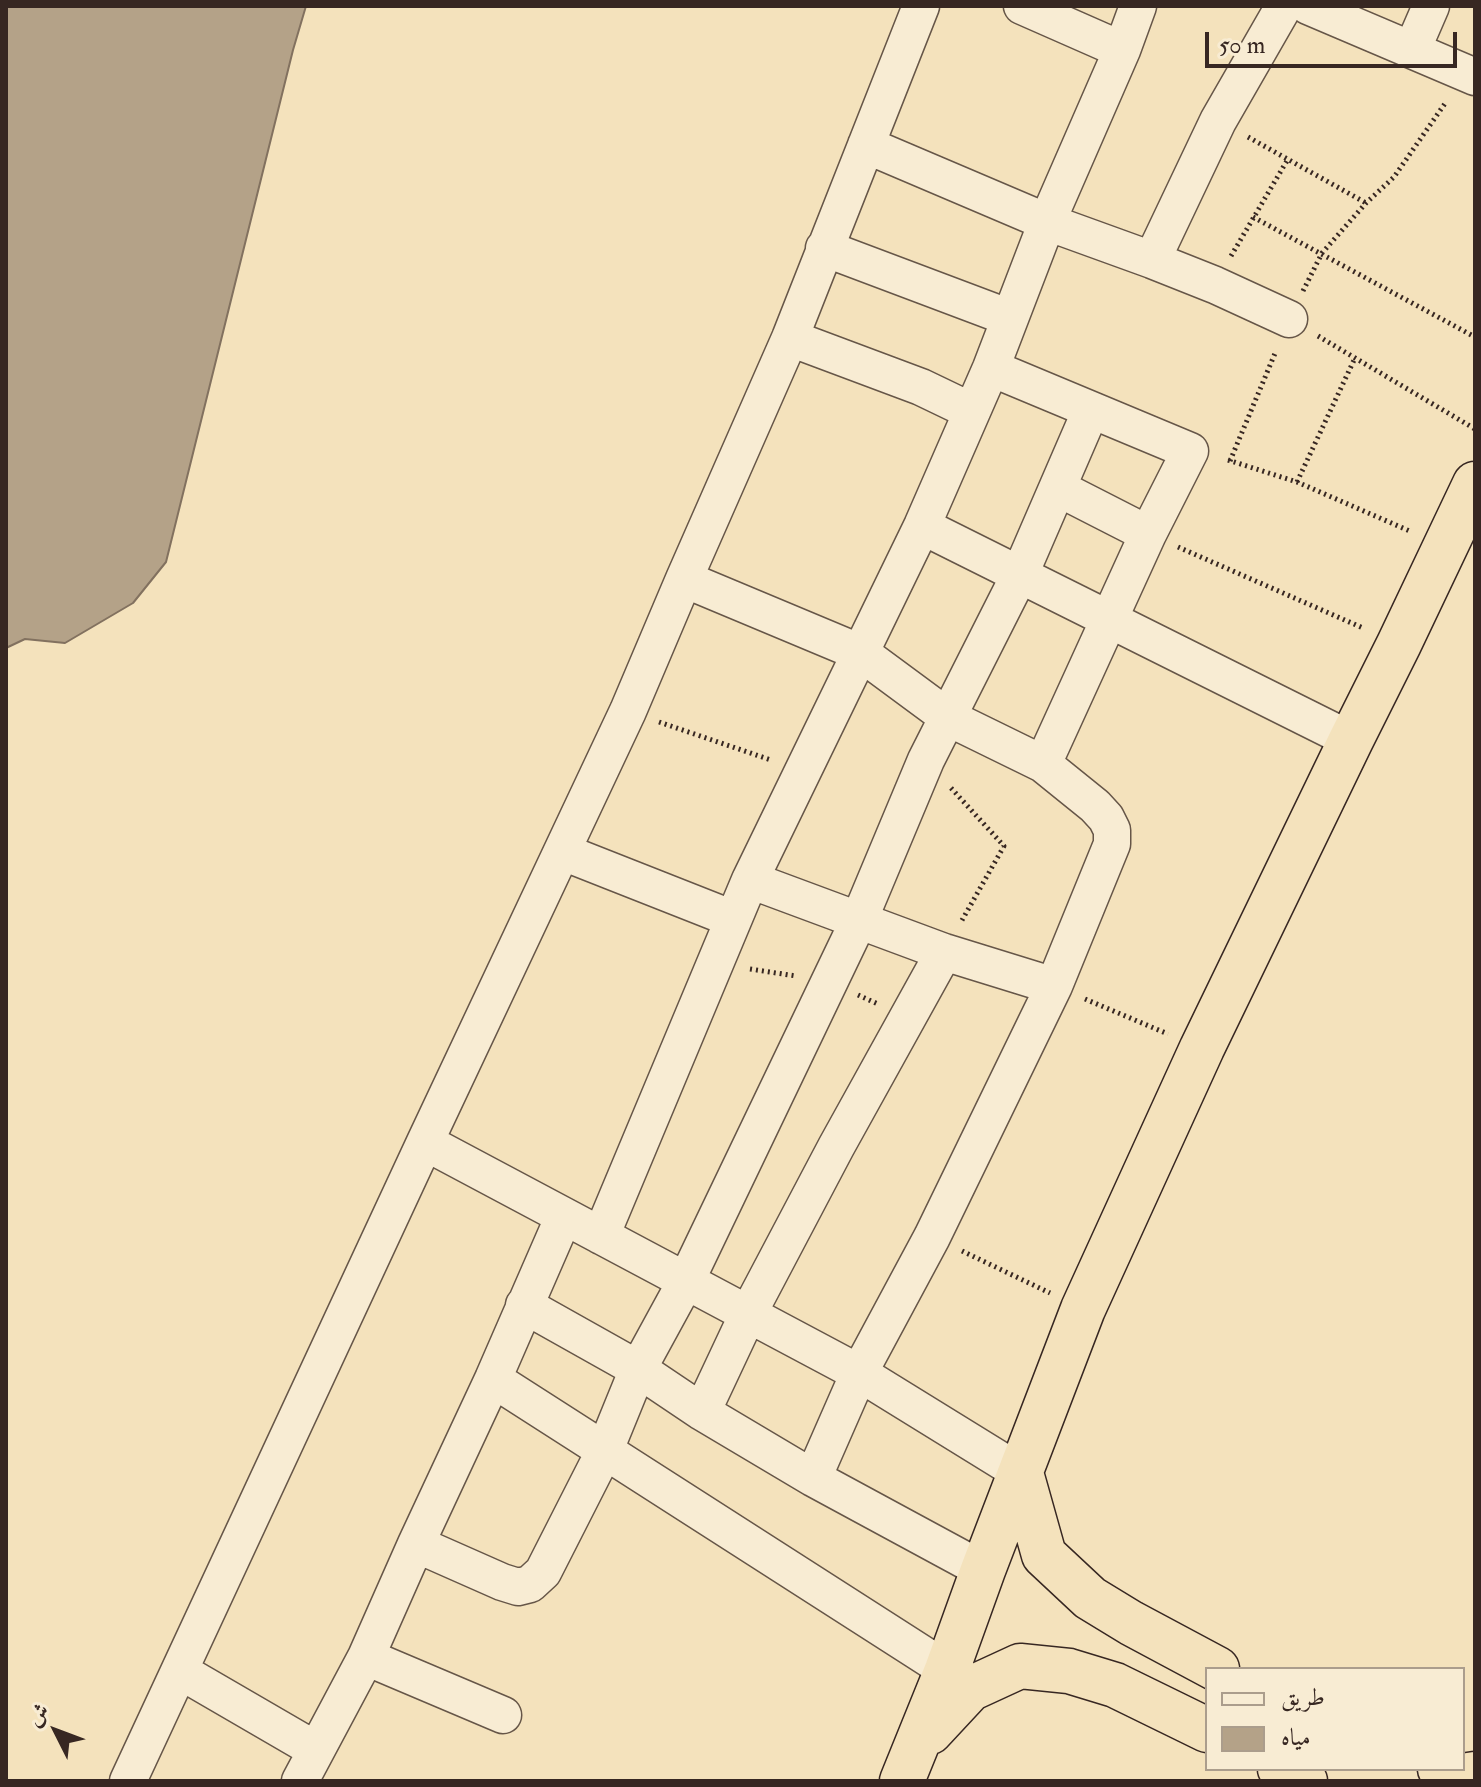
<!DOCTYPE html>
<meta charset="utf-8">
<style>
body{margin:0}
#map{position:relative;width:1481px;height:1787px;overflow:hidden;background:#f4e2bc;font-family:"IM FELL Double Pica",Amiri,serif}
canvas{display:block}
.frame{position:absolute;inset:0;border:8px solid #372722;pointer-events:none}
.legend{position:absolute;left:1205px;top:1667px;width:260px;height:104px;box-sizing:border-box;background:#f8ecd3;border:2px solid #ab9d8c;margin:0;padding:10px 14px;list-style:none;font-size:24px;color:#372722}
.legend li{display:flex;align-items:center;gap:16px;height:40px}
.legend b{width:40px;border:2px solid #ab9d8c}
.north{position:absolute;left:16px;top:1691px;width:80px;height:80px;-webkit-text-stroke:6px #f8ecd3;paint-order:stroke;rotate:312deg;font-size:22px;font-weight:700;line-height:32px;text-align:center;color:#372722}
.north::after{content:'';display:block;margin:auto;width:28px;height:36px;background:#372722;clip-path:polygon(50% 0,100% 100%,50% 72%,0 100%)}
.scale{position:absolute;left:1205px;top:32px;width:252px;height:36px;box-sizing:border-box;border:4px solid #372722;border-top:0;padding-left:10px;font-size:24px;line-height:28px;white-space:nowrap;color:#372722;-webkit-text-stroke:6px #f8ecd3;paint-order:stroke}
</style>
<div id="map">
<canvas width="1481" height="1787"></canvas>
<div class="frame"></div>
<ul class="legend">
<li><b style="height:10px;background:#f8ecd3"></b>طريق</li>
<li><b style="height:22px;background:#b4a288"></b>مياه</li>
</ul>
<div class="north">ش</div>
<div class="scale">50 m</div>
</div>
<script>
const context = document.querySelector('canvas').getContext('2d');
context.lineJoin = 'round';
function fillPath(path, color) { context.fillStyle = color; context.fill(path, 'evenodd'); }
const poly = rows => new Path2D(rows.map(r => 'M' + r).join(''));
function trace(path, color, width, dash) { context.strokeStyle = color; context.lineWidth = width; context.lineCap = dash ? 'butt' : 'round'; context.setLineDash(dash || []); context.stroke(path); }
const water = poly([
 [6,6,306,6,293,50,166,562,133,603,65,643,25,639,6,648,6,6]
]);
fillPath(water, '#b4a288');
trace(water, '#82715f', 2);
const minor = poly([
 [1022,6,1122,50],
 [1308,6,1475,77],
 [1412,50,1431,6],
 [866,145,1047,222,1152,260,1215,285,1289,319],
 [824,248,1010,318],
 [1152,260,1218,121,1284,6],
 [790,338,921,387,971,411],
 [991,368,1190,451,1148,534,1043,764],
 [1058,488,1148,534],
 [922,526,1351,740],
 [684,579,861,653,949,718,1043,764,1095,806,1106,818,1112,830,1112,844,1054,986,932,1237,859,1373,813,1478],
 [563,852,733,919],
 [750,880,944,952,1054,986],
 [425,1142,859,1373,1021,1473],
 [601,1236,750,880,922,526,991,368,1047,222,1122,50,1138,6],
 [524,1305,638,1369,702,1412,813,1478,983,1570],
 [493,1379,947,1670],
 [702,1412,748,1314,836,1147,944,952],
 [416,1544,502,1582,518,1587,530,1584,543,1572,605,1450,638,1369,686,1281,859,920,926,760,1020,574,1091,410],
 [366,1657,503,1715],
 [180,1671,316,1750],
 [128,1781,425,1142,628,711,684,579,790,338,921,6],
 [300,1781,366,1657,416,1544,493,1379,564,1216]
]);
const highway = poly([
 [1021,1473,1044,1555,1090,1598,1131,1623,1217,1669],
 [930,1732,970,1689,1020,1666,1069,1671,1115,1685,1207,1730],
 [1280,1769,1305,1781],
 [1440,1769,1462,1776,1475,1774],
 [902,1781,947,1670,983,1570,1083,1309,1202,1048,1351,740,1399,644,1475,484]
]);
trace(minor, '#665648', 39);
trace(highway, '#372722', 47);
trace(poly([
 [1248,137,1366,203],
 [1253,217,1475,337],
 [1231,256,1288,159],
 [1303,291,1322,253,1366,203,1394,177,1446,102],
 [1318,336,1475,429],
 [1228,460,1297,482,1412,532],
 [1230,461,1276,351],
 [1297,482,1355,358],
 [1178,547,1363,628],
 [659,722,771,760],
 [951,788,1004,846,961,922],
 [750,969,796,976],
 [858,995,878,1004],
 [1085,999,1168,1034],
 [962,1251,1050,1293]
]), '#372722', 5, [2, 4]);
trace(minor, '#f8ecd3', 36);
trace(highway, '#f4e2bc', 44);
</script>
